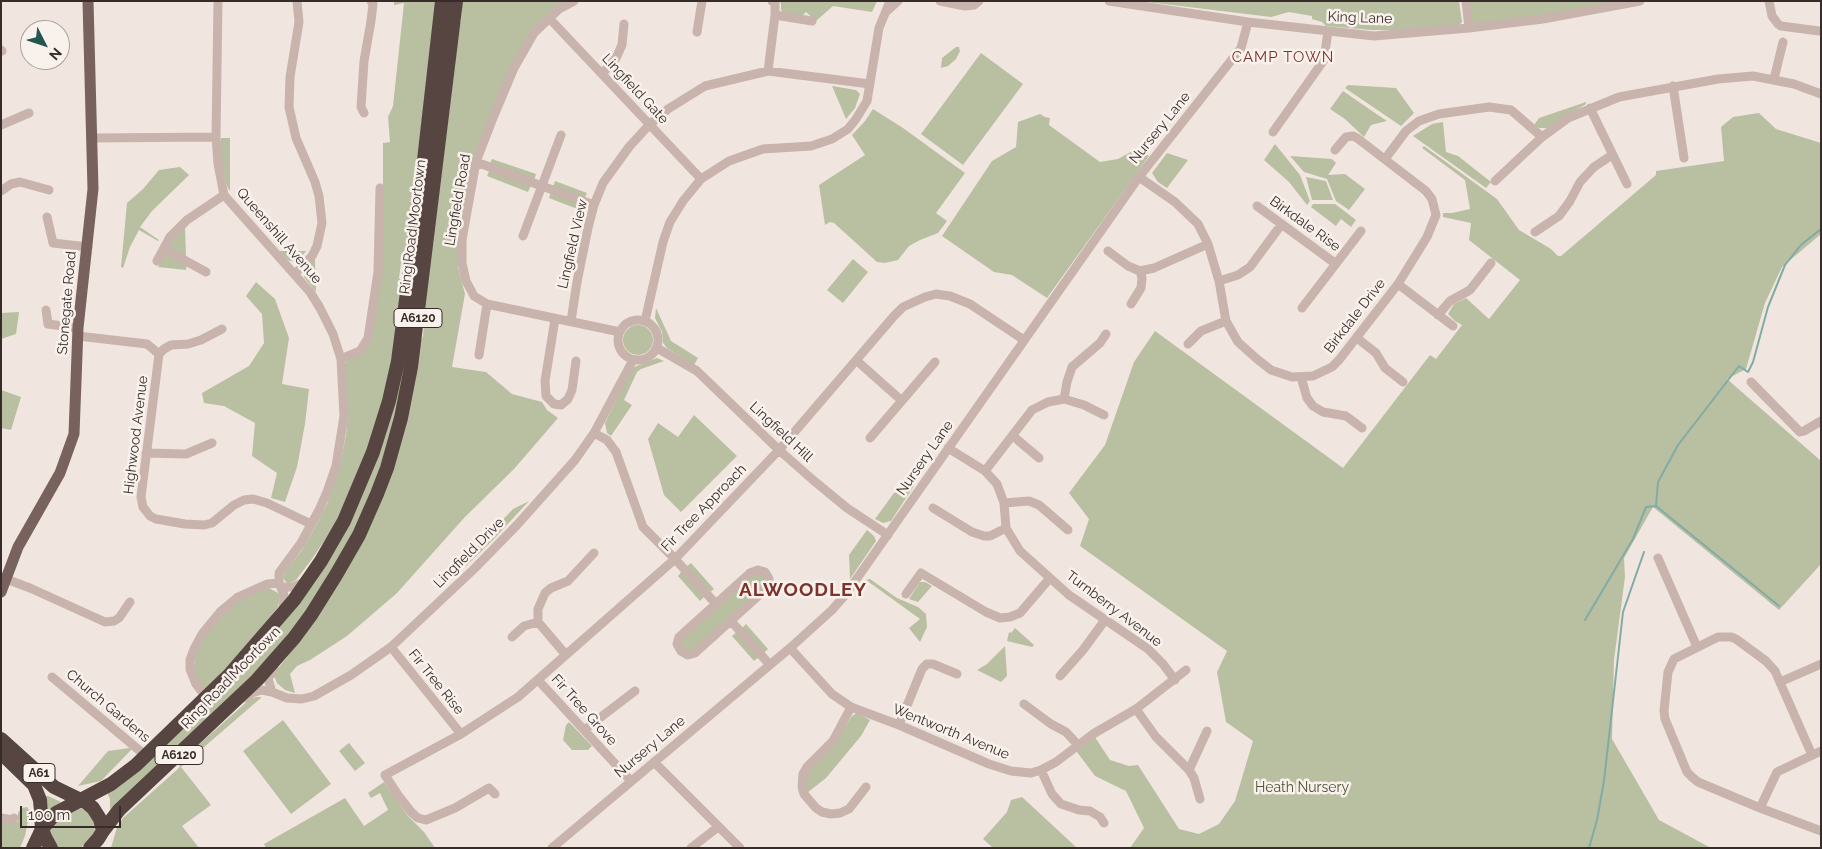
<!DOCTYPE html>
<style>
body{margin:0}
#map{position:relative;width:1822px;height:849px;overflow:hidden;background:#f1e6df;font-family:Raleway,sans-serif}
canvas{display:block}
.frame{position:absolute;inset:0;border:2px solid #372c2a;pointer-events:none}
.north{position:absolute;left:20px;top:20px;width:50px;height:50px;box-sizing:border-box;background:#f9f1ec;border:1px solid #aba29e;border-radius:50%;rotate:131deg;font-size:14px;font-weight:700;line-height:20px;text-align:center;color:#372c2a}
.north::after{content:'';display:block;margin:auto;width:18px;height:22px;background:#245550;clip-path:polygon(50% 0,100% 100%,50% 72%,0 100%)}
.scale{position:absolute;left:20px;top:806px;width:101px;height:22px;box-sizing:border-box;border:2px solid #372c2a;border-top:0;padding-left:6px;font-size:15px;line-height:18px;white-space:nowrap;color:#372c2a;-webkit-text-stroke:4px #f9f1ec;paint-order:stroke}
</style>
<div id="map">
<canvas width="1822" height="849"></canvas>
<div class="frame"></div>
<div class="north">N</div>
<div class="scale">100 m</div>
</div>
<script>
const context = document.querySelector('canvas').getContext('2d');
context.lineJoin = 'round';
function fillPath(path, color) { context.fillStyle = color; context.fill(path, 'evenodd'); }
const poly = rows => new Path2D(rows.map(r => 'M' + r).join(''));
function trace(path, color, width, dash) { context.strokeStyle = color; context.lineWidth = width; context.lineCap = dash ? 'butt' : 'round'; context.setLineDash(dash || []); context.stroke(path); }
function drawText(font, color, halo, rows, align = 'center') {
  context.font = font + ' Raleway,sans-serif'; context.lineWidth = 5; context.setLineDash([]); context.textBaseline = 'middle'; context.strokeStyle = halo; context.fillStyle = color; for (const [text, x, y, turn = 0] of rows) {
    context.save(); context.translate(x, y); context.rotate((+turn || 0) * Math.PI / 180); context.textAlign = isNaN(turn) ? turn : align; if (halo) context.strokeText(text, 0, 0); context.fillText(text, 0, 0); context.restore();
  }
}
fillPath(poly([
 [394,1,437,1,409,242,402,256,399,278,403,284,400,316,379,420,349,498,335,525,312,559,296,580,289,584,286,582,283,578,284,573,302,550,314,529,327,504,341,461,346,435,348,414,345,364,347,361,369,345,383,188,383,143,390,142,388,117,393,106,404,3,394,5],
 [462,1,566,1,535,29,473,159,459,240,458,267,465,294,452,367,486,372,512,394,542,402,547,410,558,418,514,469,464,518,397,593,347,636,310,660,297,666,290,674,295,693,285,690,277,683,275,678,271,677,295,647,360,544,418,347,423,336,425,315,424,304,456,32,461,21],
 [778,1,877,1,872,12,833,6,816,21,806,12,802,16,783,13,781,10,781,3],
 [1139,1,1459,1,1462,22,1459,25,1409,30,1371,30,1326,26,1322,22,1312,19,1312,16,1289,12,1271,17],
 [1466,1,1640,1,1469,28],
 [956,47,959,47,960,51,956,59,948,66,941,68,942,58],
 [981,53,1023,84,963,165,921,134],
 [1348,85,1396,88,1414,113,1401,126,1345,88],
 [832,86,856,90,860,94,855,108,846,119],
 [1343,91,1378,115,1387,121,1371,125,1364,137,1345,119,1330,109],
 [1586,102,1586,104,1547,128,1539,128,1534,125,1539,118],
 [873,109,903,128,965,173,936,213,947,221,938,233,920,240,909,246,898,260,885,263,877,262,834,223,830,222,825,225,819,185,865,155,852,135,865,121],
 [1759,113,1776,129,1821,143,1821,234,1782,267,1765,303,1746,369,1727,379,1821,461,1821,564,1779,610,1653,507,1624,558,1625,577,1614,660,1612,739,1659,820,1711,848,1130,848,1144,828,1126,791,1095,776,1074,748,1093,734,1110,760,1129,766,1138,765,1179,829,1199,834,1219,824,1235,801,1253,741,1226,722,1217,672,1227,651,1080,546,1089,519,1069,493,1105,445,1134,362,1155,331,1343,468,1430,355,1436,359,1462,325,1455,321,1448,314,1454,304,1466,298,1489,319,1520,280,1469,240,1471,223,1443,217,1443,213,1452,213,1470,209,1465,180,1422,148,1424,146,1497,199,1519,230,1551,249,1558,256,1561,256,1656,175,1656,171,1724,161,1721,127,1733,117],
 [1040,114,1045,117,1050,118,1049,125,1100,162,1118,159,1138,148,1149,156,1047,298,1012,275,994,272,942,236,992,161,1016,147,1018,122],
 [1443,122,1446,152,1458,156,1491,182,1486,188,1413,136,1432,124],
 [221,138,230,138,230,190,229,190,226,183,221,159],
 [1275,144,1300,175,1310,201,1307,205,1289,182,1264,160],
 [1167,153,1188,160,1167,188,1158,182,1152,173],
 [1290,156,1332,159,1336,163,1328,175,1345,174,1365,189,1349,210,1336,201,1327,179,1304,172],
 [492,159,536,174,534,181,489,165],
 [180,167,189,175,152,211,140,227,159,240,158,241,139,230,130,247,123,268,121,267,127,203,143,189,159,170],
 [490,169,531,185,528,192,487,176],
 [1306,177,1326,181,1333,200,1312,200],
 [555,181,587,193,584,199,553,187],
 [551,192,582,204,580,210,549,198],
 [1313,204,1335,204,1356,220,1351,227,1341,219,1336,226,1311,207],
 [185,226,186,258,169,249,169,245],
 [279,251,306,251,299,260,289,261],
 [164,255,169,255,187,265,186,270,158,267],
 [313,259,315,260,316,292,304,277,306,268],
 [853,259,868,272,843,303,827,290],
 [256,282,275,299,289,338,282,384,309,389,305,424,297,467,285,502,271,498,277,473,252,456,255,423,224,406,204,403,202,393,249,366,264,343,262,314,246,296],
 [656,308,671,341,698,358,694,365,667,348,663,343,662,332,655,318],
 [19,312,16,334,1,339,1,313],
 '623 340a15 15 0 1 1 30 0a15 15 0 1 1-30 0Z',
 [405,342,405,382,371,498,322,592,266,664,112,812,110,809,110,799,106,790,227,681,339,537],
 [657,358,664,361,641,369,637,372,624,400,632,405,611,436,607,433,605,423,632,368],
 [1,390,21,397,11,430,1,428],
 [694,415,737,456,681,512,664,495,648,439,658,423,678,437],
 [914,486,891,521,883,523,875,519,894,493],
 [529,501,492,541,465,567,472,552,513,509],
 [867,530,874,536,876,541,850,579,849,555],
 [691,563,714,589,709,593,686,567],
 [682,571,705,596,700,601,678,576],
 [758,573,765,577,765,585,692,652,682,648,681,640,753,574],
 [870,579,897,598,918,607,926,614,927,627,920,642,909,628,920,619,866,580],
 [920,582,925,582,932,586,918,602,909,599],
 [269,588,278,593,280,596,278,607,249,644,205,690,199,685,194,667,195,655,205,636,218,619,232,606,248,595],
 [746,624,768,649,764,653,742,628],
 [1015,628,1034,645,1032,647,1007,641,1009,632,1011,633],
 [737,632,759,657,754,661,732,636],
 [1005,646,1007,676,1001,682,977,670,987,664],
 [256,697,262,697,181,767,211,805,182,826,199,848,111,848,117,827,123,818,180,767,178,763,250,699],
 [857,713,870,720,861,736,826,778,807,793,805,786,807,773,833,746,852,716],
 [283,720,331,784,291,814,243,751],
 [569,722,592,746,588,750,572,750,563,740,566,725],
 [349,743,365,763,355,771,339,751],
 [130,748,132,749,101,781,78,786,108,751],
 [384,782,408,816,424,832,435,848,266,848,264,844,345,798,364,826,388,810,380,793,371,798,368,793],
 [45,796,48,796,61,802,48,812,46,810],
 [1022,797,1062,834,1077,848,993,848,983,839,1007,812,1011,800],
 [27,807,30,812,25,836,20,848,1,848,1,819,18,822,18,813,21,808],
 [80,808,87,811,94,820,95,832,89,841,80,848,58,848,52,841,50,829,53,821]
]), '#b9bfa1');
trace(poly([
 [1656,506,1658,482,1678,445,1739,366,1748,372,1753,362,1768,307,1785,265,1801,245,1821,229],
 [1585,620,1633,539,1646,507,1656,506,1779,606],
 [1589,848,1597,820,1604,781,1623,612,1644,552]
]), '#81aba6', 2);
trace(poly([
 [218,1,216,137,218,164,224,195,310,292,320,308,333,334,341,359,344,416,336,466,327,492,319,510,301,543,279,573,279,583,284,595,283,611],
 [574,1,559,9,534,33,514,68,493,118,476,162,462,240,462,263,466,281,474,296,487,304,620,332],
 [940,1,965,6,974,5,979,1],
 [1109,1,1248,22,1374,36,1469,28,1543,19,1640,1],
 [1466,1,1469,28],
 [1769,1,1772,16,1778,24,1781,26,1819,31],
 [887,11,898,1],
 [775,15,812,21],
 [549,18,701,179],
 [697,32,702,1],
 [1,50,2,51],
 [768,71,775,15,775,3,772,1],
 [602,74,616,58,622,45,624,24],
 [1774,79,1783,42],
 [1673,86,1684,158],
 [1590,108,1627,184],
 [364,113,361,107,364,61,371,21,373,4,371,1],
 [1,125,29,113],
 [1273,132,1324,60,1328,31],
 [92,138,216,137],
 [1385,159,1406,131,1419,121,1439,114,1489,107,1511,110,1542,137],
 [476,162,594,205],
 [1139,177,1175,202,1198,224,1208,244,1219,281,1226,321,1238,342,1257,359,1271,370,1292,377,1313,376,1332,367,1339,360,1398,284,1427,237,1436,215,1432,199,1426,191,1357,138,1353,136,1346,137,1335,150],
 [1495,181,1542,137,1568,118,1619,97,1718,79,1753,76,1794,84,1821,94],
 [1,191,11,184,20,182,49,190],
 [1257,206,1336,264],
 [47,217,53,243,88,247],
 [1535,232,1559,216,1570,201,1580,182,1594,167,1612,155],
 [523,236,561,135],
 [164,249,206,272],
 [1108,251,1128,266,1140,271,1154,268,1208,244],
 [157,261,170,237,187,220,224,195],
 [295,274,312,256,317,246,322,223,319,196,315,182,296,138,289,107,290,77,299,22,297,1],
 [1219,281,1238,275,1250,267,1281,225],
 [1398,284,1453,326],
 [1131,304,1141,288,1142,278,1140,271],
 [1302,308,1361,231],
 [46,310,48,324,78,328],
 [1438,315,1450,301,1470,290,1491,263],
 [555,319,545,381,546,396,554,404,561,405,568,399,572,390,576,361],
 '618 340a20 20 0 1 1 40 0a20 20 0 1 1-40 0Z',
 [571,321,577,282,588,228,594,205,603,183,629,147,649,125,668,109,705,86,768,71,870,84],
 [645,321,663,242,670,222,683,201,701,179,729,161,763,149,811,146,832,139,848,129,856,119,867,101,879,28,890,1],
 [78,336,147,344,159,354,141,497,143,507,150,516,156,519,185,524,204,525,212,523,234,505,244,500,253,499,267,503,311,524],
 [1357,338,1376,353,1385,368,1403,382],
 [1188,344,1201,331,1226,321],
 [657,348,697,371,779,450,813,480,847,508,888,535],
 [159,354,164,349,171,345,188,344,201,340,222,329],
 [479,355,487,304],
 [341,359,360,351,368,338,378,272,380,188],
 [856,360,901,400],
 [1301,377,1307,398,1313,406,1323,412,1346,416,1362,428],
 [1751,382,1800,432,1804,431,1821,421],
 [1064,399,1067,382,1072,367,1100,343,1106,334],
 [594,433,607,440,616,452,643,527,675,559,716,604],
 [1013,436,1039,458],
 [870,438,935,362],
 [948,448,985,471,997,484,1004,503,1006,528,1020,551,1069,595,1148,649,1163,664,1175,680],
 [146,453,186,454,212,443],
 [985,471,1032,410,1048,402,1064,399,1084,405,1104,415],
 [1004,503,1029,501,1039,505,1068,530],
 [933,508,972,532,984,536,990,536,1006,528],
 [1658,558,1697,647],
 [758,570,765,572,769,579,769,583,766,589,695,653,688,655,681,651,677,644,679,637,750,573,758,570],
 [6,579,30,588,105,622,114,621,119,618,130,602],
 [281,587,293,587,304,582],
 [906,594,921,573,986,612,1000,618,1010,617,1020,613,1050,578],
 [731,621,770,665],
 [512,637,524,626,538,622],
 [391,647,461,734],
 [790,648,832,694,851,707,899,725,989,764,1011,771,1031,773,1041,770,1056,762,1093,734,1136,709,1186,670],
 [566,655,538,622,538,609,545,593,551,588,568,581,594,553],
 [1060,676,1083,650,1105,620],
 [52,677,146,756],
 [538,680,631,781],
 [1780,682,1821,664],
 [272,692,268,679,274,668],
 [206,697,196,684,190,669,190,660,194,649,202,634,220,612,238,597,267,584,279,583],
 [245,698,252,693,261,690,272,692,287,698,302,699,314,696,351,675,391,647,473,570,517,525,575,460,594,433,633,360],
 [1024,704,1051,724,1066,732,1078,745],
 [851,707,833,741,807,767,803,774,802,787,804,794,816,808,822,812,831,814,840,813,849,809,866,787],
 [1136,709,1156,737,1189,770,1194,778,1200,799],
 [899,725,922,669,927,664,933,664,957,674],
 [584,730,635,691],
 [1812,755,1775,671,1766,661,1736,639,1731,637,1718,637,1674,659,1668,672,1664,711,1665,719,1687,772,1692,777,1698,782,1760,808,1821,831],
 [654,762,740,848],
 [1041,770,1052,794,1061,804,1079,810,1090,811,1100,817,1104,823],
 [1189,770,1207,731],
 [495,794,489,788,455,808,426,820,418,818,412,813,398,795,385,775,461,734,518,697,675,559,779,450,894,316,903,307,925,297,936,294,950,296,970,304,1024,340],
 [1760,808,1777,772,1821,751],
 [1,818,13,820,14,818],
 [552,848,790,648,832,610,846,594,1139,177,1241,48,1248,22],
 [691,848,718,827]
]), '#c8b4ac', 9);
trace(poly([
 [1,592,18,547,60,473,74,434,78,328,93,189,88,1]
]), '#77625d', 11);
trace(poly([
 [1,739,54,787,87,803,93,808,100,819,103,831,98,839,90,848],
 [1,753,34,785,40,800,42,829,45,837,51,848],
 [103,831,119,810,257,680,294,638,311,615,336,575,359,535,377,494,387,468,401,418,411,367,456,1],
 [33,848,42,829,56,813,111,784,136,765,229,675,294,600,321,561,344,521,373,452,389,401,398,361,422,178,442,1]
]), '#574542', 14);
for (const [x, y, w] of [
 [418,318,48],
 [179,755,48],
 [39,773,32]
]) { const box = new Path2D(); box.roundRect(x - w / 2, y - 9.5, w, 19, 4); context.fillStyle = '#f9f1ec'; context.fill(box); trace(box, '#372c2a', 1); }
drawText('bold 12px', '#372c2a', null, [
 ["A6120",418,318],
 ["A6120",179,755],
 ["A61",39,773]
]);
drawText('14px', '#372c2a', '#f9f1ec', [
 ["King Lane",1360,18,2],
 ["Lingfield Gate",635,89,47],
 ["Nursery Lane",1160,128,-51],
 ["Lingfield Road",458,200,-80],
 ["Birkdale Rise",1305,224,36],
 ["Ring Road Moortown",413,227,-83],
 ["Queenshill Avenue",279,236,49],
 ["Lingfield View",573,244,-77],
 ["Stonegate Road",67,303,-85],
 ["Birkdale Drive",1355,316,-52],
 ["Lingfield Hill",781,432,43],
 ["Highwood Avenue",136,435,-83],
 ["Nursery Lane",925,458,-55],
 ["Fir Tree Approach",704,508,-46],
 ["Lingfield Drive",469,553,-45],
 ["Turnberry Avenue",1114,609,37],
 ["Ring Road Moortown",231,678,-46],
 ["Fir Tree Rise",436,682,51],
 ["Church Gardens",108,706,40],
 ["Fir Tree Grove",584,710,48],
 ["Wentworth Avenue",951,732,22],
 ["Nursery Lane",650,747,-40]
]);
drawText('14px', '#4c5330', '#f9f1ec', [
 ["Heath Nursery",1302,788]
]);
context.letterSpacing = '1px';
drawText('15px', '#7e322b', '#f9f1ec', [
 ["CAMP TOWN",1283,57]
]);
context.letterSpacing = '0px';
context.letterSpacing = '1px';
drawText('bold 19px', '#7e322b', '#f9f1ec', [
 ["ALWOODLEY",803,590]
]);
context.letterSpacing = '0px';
</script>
